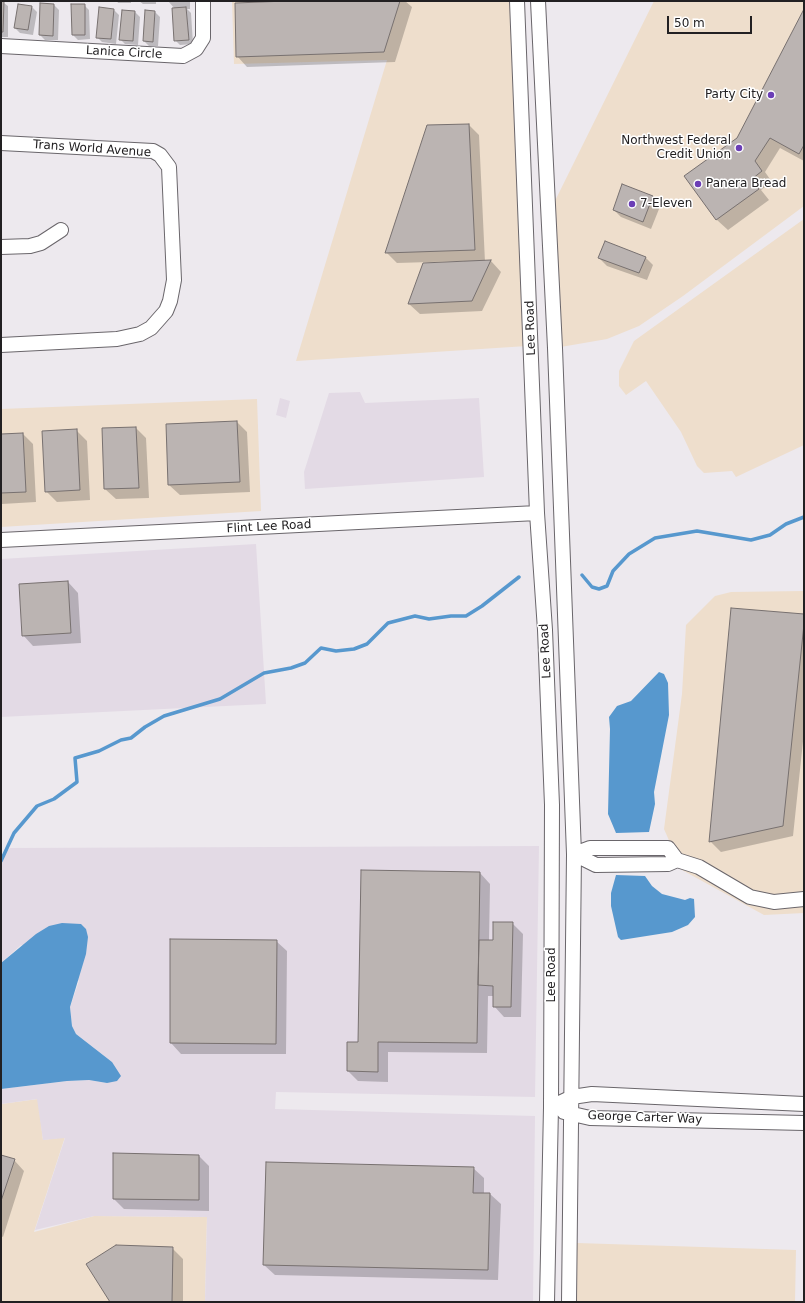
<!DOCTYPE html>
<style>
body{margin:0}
#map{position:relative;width:805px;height:1303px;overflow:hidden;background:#ede9ee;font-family:"DejaVu Sans",sans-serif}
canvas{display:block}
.frame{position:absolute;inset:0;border:2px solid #222022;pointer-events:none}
.scale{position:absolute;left:667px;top:16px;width:85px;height:18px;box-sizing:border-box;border:2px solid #222022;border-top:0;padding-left:5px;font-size:12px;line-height:14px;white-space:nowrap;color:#222022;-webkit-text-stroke:3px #fff;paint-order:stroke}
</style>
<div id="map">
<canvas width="805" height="1303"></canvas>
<div class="frame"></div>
<div class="scale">50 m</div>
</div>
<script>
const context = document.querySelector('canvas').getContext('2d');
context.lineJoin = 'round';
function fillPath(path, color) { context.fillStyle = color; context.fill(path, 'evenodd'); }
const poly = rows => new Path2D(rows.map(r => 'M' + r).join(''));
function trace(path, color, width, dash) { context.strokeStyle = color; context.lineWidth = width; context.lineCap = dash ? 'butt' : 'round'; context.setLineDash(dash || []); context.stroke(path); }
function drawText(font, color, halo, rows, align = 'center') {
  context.font = font + ' "DejaVu Sans",sans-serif'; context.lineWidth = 3; context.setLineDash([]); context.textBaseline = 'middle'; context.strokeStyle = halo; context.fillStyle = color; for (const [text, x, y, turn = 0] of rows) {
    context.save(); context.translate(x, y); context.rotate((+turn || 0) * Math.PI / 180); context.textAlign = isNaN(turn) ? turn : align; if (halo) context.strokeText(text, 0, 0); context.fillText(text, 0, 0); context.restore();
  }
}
fillPath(poly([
 [232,1,510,1,527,346,296,361,387,60,234,64],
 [654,1,804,1,804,206,683,296,639,326,607,339,555,348,548,215],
 [804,219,804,445,736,477,732,471,704,473,697,466,681,432,646,381,626,395,619,386,619,371,634,341],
 [257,399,261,511,1,527,1,409],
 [804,591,804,913,764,915,682,870,664,829,682,694,686,625,715,596,731,592],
 [38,1099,43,1140,65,1137,34,1232,94,1216,207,1217,205,1302,1,1302,1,1104],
 [577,1243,796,1250,795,1302,575,1302]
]), '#eedecc');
fillPath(poly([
 [360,392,365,403,479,398,484,477,305,489,304,472,329,393],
 [280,398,290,401,286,418,276,415],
 [256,544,266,704,1,717,1,559],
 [539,846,535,1097,276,1092,275,1109,535,1116,533,1302,205,1302,207,1217,94,1216,35,1230,65,1138,43,1140,37,1099,1,1104,1,1089,67,1081,89,1080,107,1083,112,1062,76,1034,72,1026,70,1007,79,981,21,945,1,963,1,858,10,848]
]), '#e3dae5');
fillPath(poly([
 [659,672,664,674,668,683,669,715,654,792,655,804,649,832,616,833,608,814,610,729,609,717,617,706,631,701],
 [616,875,645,876,652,886,662,894,685,900,690,898,694,899,695,917,688,925,672,932,621,940,618,937,611,906,611,893],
 [62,923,81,924,86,929,88,937,86,954,70,1007,72,1026,76,1034,112,1062,121,1076,117,1081,107,1083,89,1080,67,1081,1,1089,1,963,36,934,49,926]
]), '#5798ce');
fillPath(poly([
 [1,1,8,6,8,37,1,37],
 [117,1,131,1,131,3,118,3],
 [139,1,156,1,156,4,143,4],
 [168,1,190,1,190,9,187,9,191,13,193,44,180,45,175,40,175,9],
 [310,1,405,1,412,7,395,62,247,67,237,56],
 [54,5,59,10,58,40,45,40,40,35],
 [84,5,89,10,90,39,78,40,73,35],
 [32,7,37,12,33,35,20,33,15,28],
 [114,10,119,15,116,44,102,42,97,37],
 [804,11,804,161,780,148,765,172,772,182,761,190,769,200,728,230,717,220,686,176,738,138],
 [135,12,140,17,138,45,125,44,120,39],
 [155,12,160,17,158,46,149,46,144,41],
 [469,125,479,135,485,262,491,261,501,272,482,311,420,314,409,304,423,264,464,263,464,261,397,263,386,252],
 [653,197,661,204,651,229,621,217,614,210],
 [645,257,653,265,647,280,607,266,599,258],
 [237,422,247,432,250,492,180,495,169,485],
 [136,428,146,438,149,498,116,499,105,489],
 [76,430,87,441,90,500,57,502,46,491],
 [23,434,33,444,36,502,2,504,1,435],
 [68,582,78,593,81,643,33,646,23,635],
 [804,615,804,732,793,836,721,852,710,841],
 [480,873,490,884,489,941,494,941,512,923,523,934,521,1017,504,1017,494,1006,494,996,488,996,487,1053,388,1052,388,1082,358,1081,348,1071,359,1043],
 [171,940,276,941,287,951,286,1054,181,1054,171,1043],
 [1,1156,14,1160,24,1171,3,1237,1,1236],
 [199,1156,209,1166,209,1211,124,1209,114,1199],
 [473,1168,484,1178,484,1194,490,1194,501,1204,498,1280,275,1275,264,1265],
 [172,1248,183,1259,183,1302,111,1302]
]), '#0003');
trace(poly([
 [582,575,592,587,599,589,607,586,613,571,629,554,655,538,697,531,751,540,770,535,786,524,804,517],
 [1,861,14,833,37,806,54,799,77,782,75,758,99,751,121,740,131,738,145,727,164,716,220,699,264,673,291,668,305,663,321,648,336,651,354,649,367,644,388,623,415,616,429,619,451,616,466,616,482,606,519,577]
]), '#5798ce', 3.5);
const building = poly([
 [1,1,4,1,3,32,1,32,1,1],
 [287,1,400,1,384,52,236,57,235,3,287,1],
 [40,3,54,4,53,36,39,35,40,3],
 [18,4,32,6,28,30,14,28,18,4],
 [71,4,85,4,85,35,72,35,71,4],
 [99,7,114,9,111,39,96,38,99,7],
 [186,7,189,40,174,41,172,8,186,7],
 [804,9,804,145,799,154,770,138,755,161,762,171,752,179,759,189,716,220,684,176,737,138,804,9],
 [122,10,135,11,133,41,119,40,122,10],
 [145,10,155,11,153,42,143,41,145,10],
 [469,124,475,250,385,253,427,125,469,124],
 [622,184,653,196,643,222,613,210,622,184],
 [605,241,646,257,639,273,598,258,605,241],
 [491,260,472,301,408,304,423,263,491,260],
 [237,421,240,482,168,485,166,424,237,421],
 [136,427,139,488,104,489,102,428,136,427],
 [77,429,80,490,45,492,42,431,77,429],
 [23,433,26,492,1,493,1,434,23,433],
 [68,581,71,633,22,636,19,584,68,581],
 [731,608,804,614,804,624,783,826,709,842,731,608],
 [361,870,480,872,477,1043,378,1042,378,1072,347,1071,347,1042,358,1042,361,870],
 [493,922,513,922,511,1007,493,1007,493,986,478,985,479,940,493,940,493,922],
 [170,939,277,940,276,1044,170,1043,170,939],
 [113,1153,199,1155,199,1200,113,1199,113,1153],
 [1,1155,15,1159,1,1201,1,1155],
 [266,1162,474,1167,473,1193,490,1193,488,1270,263,1265,266,1162],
 [116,1245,173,1247,172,1302,110,1302,86,1264,116,1245]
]);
fillPath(building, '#bbb4b2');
trace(building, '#787170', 1);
const minor = poly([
 [517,1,537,513,545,630,552,805,551,1107,547,1302],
 [538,1,555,348,574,854,569,1302],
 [1,46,183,56,196,49,203,38,203,1],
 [1,143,153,151,160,155,169,167,174,280,170,301,166,311,151,328,140,334,117,339,1,345],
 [1,247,30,246,41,243,61,230],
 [1,540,537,513],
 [574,854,590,848,668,848,677,860,699,867,750,897,774,902,804,899],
 [574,854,596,865,668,864,677,860],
 [551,1107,572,1097,592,1094,804,1104],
 [564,1112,590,1118,804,1123]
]);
trace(minor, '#6a666b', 16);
trace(minor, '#fff', 14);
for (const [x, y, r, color] of [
 [771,95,4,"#6b3eb6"],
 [739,148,4,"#6b3eb6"],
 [698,184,4,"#6b3eb6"],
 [632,204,4,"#6b3eb6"]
]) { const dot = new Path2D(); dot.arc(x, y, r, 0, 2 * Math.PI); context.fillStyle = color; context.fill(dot); trace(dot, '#fff', 1.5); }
drawText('12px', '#222022', '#fff', [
 ["Lanica Circle",124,53,3],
 ["Trans World Avenue",92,149,4],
 ["Lee Road",531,328,-92],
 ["Flint Lee Road",269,527,-3],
 ["Lee Road",546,651,-93],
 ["Lee Road",552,975,-90],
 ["George Carter Way",645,1118,2]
]);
drawText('12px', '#222022', '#fff', [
 ["Party City",763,95],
 ["Northwest Federal",731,141],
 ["Credit Union",731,155],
 ["Panera Bread",706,184,"left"],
 ["7-Eleven",640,204,"left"]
], 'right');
</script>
